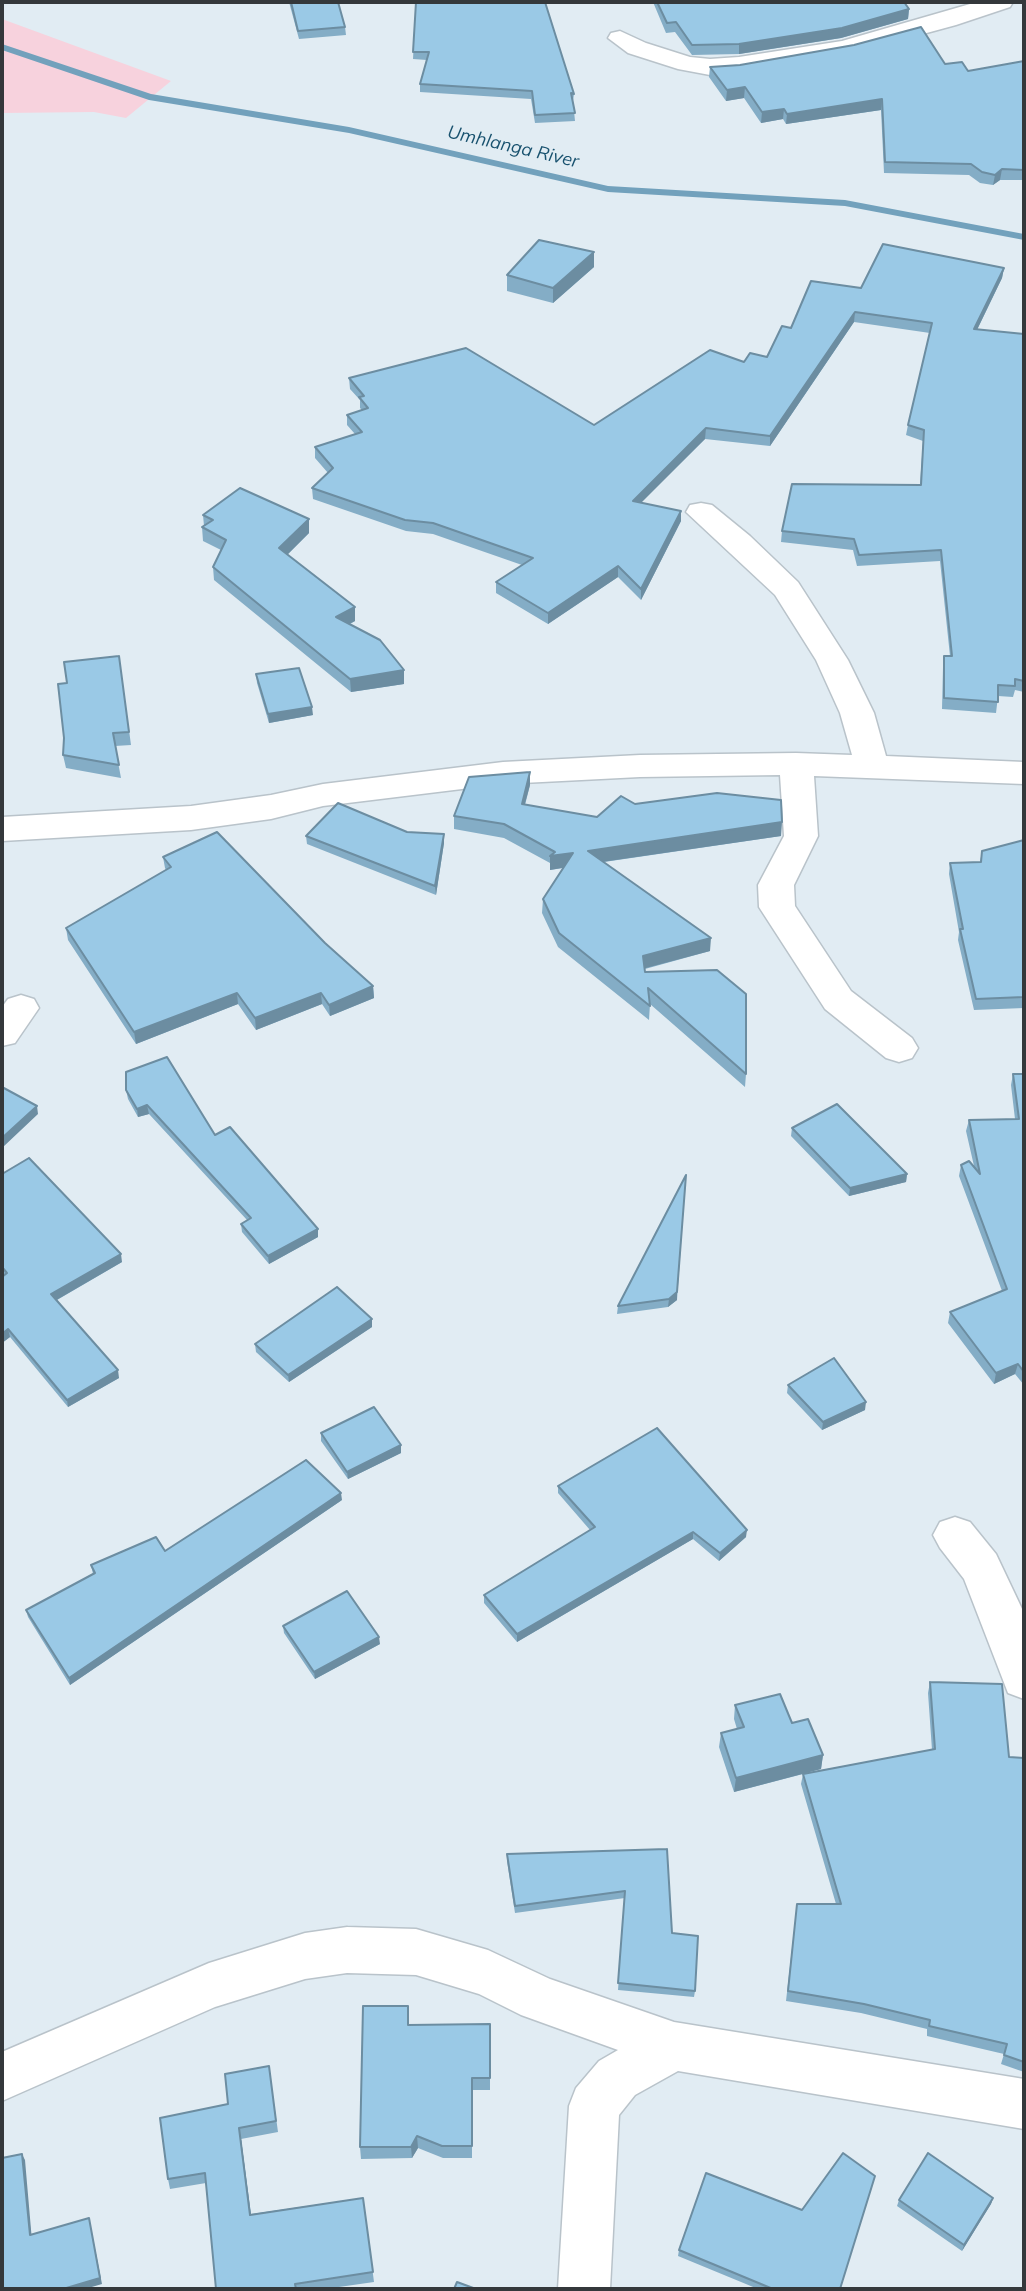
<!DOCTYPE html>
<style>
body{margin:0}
#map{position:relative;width:1026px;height:2291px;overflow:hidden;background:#e1ecf3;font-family:Mulish,sans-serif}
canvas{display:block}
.frame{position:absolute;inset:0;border:4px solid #34383b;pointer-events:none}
</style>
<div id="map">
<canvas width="1026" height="2291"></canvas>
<div class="frame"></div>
</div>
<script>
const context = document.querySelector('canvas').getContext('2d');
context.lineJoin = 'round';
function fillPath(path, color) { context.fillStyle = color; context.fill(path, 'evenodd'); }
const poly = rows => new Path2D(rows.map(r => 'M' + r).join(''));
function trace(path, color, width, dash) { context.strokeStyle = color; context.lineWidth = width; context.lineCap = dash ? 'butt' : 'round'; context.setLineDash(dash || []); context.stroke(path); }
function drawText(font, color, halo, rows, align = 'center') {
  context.font = font + ' Mulish,sans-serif'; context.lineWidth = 5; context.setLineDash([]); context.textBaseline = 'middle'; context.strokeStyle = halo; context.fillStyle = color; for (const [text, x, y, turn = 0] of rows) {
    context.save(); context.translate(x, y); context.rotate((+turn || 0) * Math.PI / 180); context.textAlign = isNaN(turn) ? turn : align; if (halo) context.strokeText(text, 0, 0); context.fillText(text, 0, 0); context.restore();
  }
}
fillPath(poly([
 [2,19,171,81,126,118,94,112,2,113]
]), '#f7d2dd');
fillPath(poly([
 [2,44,151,94,349,127,608,186,845,200,1024,234,1024,240,845,206,608,192,349,133,149,100,2,50,2,44]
]), '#72a1bc');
const minor = poly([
 [977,2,1013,2,1010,7,956,25,853,53,739,73,710,75,678,69,628,53,608,38,611,33,620,31,646,43,690,57,710,59,739,57,842,41,977,2],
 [701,503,712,505,750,536,798,582,848,660,874,713,886,756,1024,762,1024,784,814,776,818,836,794,885,795,906,851,991,912,1038,918,1048,912,1058,899,1062,886,1058,825,1009,759,907,758,885,784,836,780,775,640,777,503,784,323,806,271,819,191,830,2,841,2,817,191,806,271,795,323,784,503,762,640,755,796,753,852,755,840,713,816,660,775,595,686,512,690,505,701,503],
 [21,995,34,999,39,1008,15,1043,2,1046,2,1007,8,999,21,995],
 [955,1517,970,1522,996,1554,1023,1611,1024,1699,1008,1693,964,1579,940,1548,933,1535,940,1522,955,1517],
 [347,1927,416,1929,488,1950,550,1979,674,2022,1024,2079,1024,2129,678,2071,635,2095,619,2115,610,2289,558,2289,569,2106,576,2088,599,2061,618,2050,521,2015,479,1994,416,1975,347,1973,305,1979,215,2007,2,2101,2,2052,209,1963,305,1933,347,1927]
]);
trace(minor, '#b9c3ca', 3);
fillPath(minor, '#fff');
fillPath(poly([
 [289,2,338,2,345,27,346,35,299,39],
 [416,2,574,94,573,101,575,121,535,123,531,99,420,92,420,84,427,60,413,59],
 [653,2,904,2,909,9,908,19,841,38,739,54,692,55,675,32,666,33],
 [1024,61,1024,180,1000,180,993,185,980,183,969,175,884,173,881,110,786,124,783,119,761,123,744,98,726,101,709,77,710,67,945,64,968,71],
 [594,267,553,303,507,291,507,275],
 [1004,268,1002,278,977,330,1024,334,1024,692,1015,690,1013,697,998,696,996,713,942,709,943,667,944,656,950,656,940,561,857,566,853,550,781,542,782,531,920,485,923,441,906,435,908,425,930,333,854,322,770,446,705,439,641,502,681,521,641,600,618,577,548,624,496,593,496,582,522,565,433,534,406,531,313,499,312,488,328,473,315,458,315,447,355,434,347,425,347,415,362,410,360,408,360,400,350,389,349,378,594,425,744,362,767,357,791,328,861,288],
 [203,515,309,533,287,555,355,607,355,621,350,624,404,670,404,684,351,692,214,580,213,567,221,550,203,541,202,527,204,526],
 [119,656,131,745,115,746,121,778,66,768,63,755,67,683],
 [256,674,313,715,269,723,257,683],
 [530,785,525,805,597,817,635,804,781,836,604,862,710,951,645,969,645,972,746,1074,745,1087,650,1004,649,1020,558,947,542,913,543,899,563,868,550,870,550,863,504,838,454,829,454,816],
 [407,832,444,843,436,895,307,844,306,836],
 [1024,840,1024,1008,974,1010,958,940,959,932,949,874,950,863,980,862,982,851],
 [163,857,325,943,373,986,374,998,330,1016,322,1004,256,1030,238,1004,136,1044,68,940,66,928,166,870,165,868],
 [1013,1074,1024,1074,1024,1385,1015,1374,994,1384,948,1323,950,1312,1002,1291,959,1176,961,1165,974,1166,966,1131,969,1120,1015,1119,1011,1085],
 [126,1090,215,1135,318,1229,318,1237,269,1264,242,1232,241,1224,247,1220,149,1114,138,1117,128,1099],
 [792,1128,907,1174,906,1182,849,1196,791,1136],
 [2,1174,122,1262,57,1300,119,1378,68,1407,10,1337,2,1343,4,1275,2,1274],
 [686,1175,677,1300,668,1307,617,1314,618,1306],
 [372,1327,289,1382,256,1352,255,1344],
 [788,1385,865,1410,822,1430,787,1393],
 [321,1433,401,1445,401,1453,348,1479,321,1441],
 [558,1486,746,1537,719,1561,693,1539,517,1642,484,1603,484,1595,590,1530,558,1493],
 [342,1500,70,1685,28,1617,26,1610,93,1574,91,1565,165,1551],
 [283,1626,380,1644,315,1679,284,1633],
 [930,1682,1009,1757,1024,1758,1024,2072,1001,2064,1004,2054,927,2036,927,2029,861,2013,786,2001,797,1904,836,1904,801,1784,803,1774,734,1792,719,1747,721,1733,737,1729,734,1719,735,1705,792,1723,823,1755,821,1769,805,1773,932,1750,928,1693],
 [667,1849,672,1933,695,1991,694,1997,618,1990,625,1898,515,1913,507,1861,507,1854],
 [490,2024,490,2090,472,2090,472,2158,443,2158,418,2148,412,2158,361,2159,360,2147,409,2025],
 [269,2066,278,2132,241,2139,251,2214,363,2198,374,2282,325,2289,216,2289,206,2183,170,2189,168,2179],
 [993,2198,991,2204,962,2251,897,2206,899,2200],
 [679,2250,840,2289,758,2289,678,2256]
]), '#84adc6');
fillPath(poly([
 [909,9,908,19,841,38,739,54,739,44],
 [745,87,744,98,726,101,727,90],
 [882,99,881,110,786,124,787,114],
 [784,109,783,119,761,123,762,112],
 [1002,169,1000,180,993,185,995,175],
 [594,252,594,267,553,303,553,288],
 [1004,268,1002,278,972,340,974,329],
 [855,312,854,322,770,446,770,436],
 [706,428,705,439,632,512,633,501],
 [681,511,681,521,641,600,641,589],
 [309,519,309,533,280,562,279,548],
 [618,566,618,577,548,624,548,613],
 [355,607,355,621,337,630,336,617],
 [404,670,404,684,351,692,350,679],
 [312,707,313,715,269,723,268,714],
 [530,772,530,785,521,818,522,804],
 [782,822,781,836,588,864,588,851],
 [444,834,444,843,436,895,435,886],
 [573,853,573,866,550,870,550,856],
 [711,938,710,951,642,969,643,956],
 [373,986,374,998,330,1016,329,1005],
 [237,993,238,1004,136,1044,134,1032],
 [321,993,322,1004,256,1030,255,1018],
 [147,1105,149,1114,138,1117,137,1109],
 [37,1106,38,1114,2,1148,2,1138],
 [907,1174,906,1182,849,1196,850,1188],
 [318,1229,318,1237,269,1264,268,1256],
 [121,1254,122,1262,53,1302,51,1294],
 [677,1292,677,1300,668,1307,669,1299],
 [372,1319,372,1327,289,1382,288,1375],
 [8,1329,10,1337,2,1343,2,1334],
 [1018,1364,1015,1374,994,1384,996,1373],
 [118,1370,119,1378,68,1407,67,1400],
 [866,1402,865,1410,822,1430,823,1422],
 [401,1445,401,1453,348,1479,347,1472],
 [341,1493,342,1500,70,1685,69,1678],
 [747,1530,746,1537,719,1561,720,1553],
 [693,1532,693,1539,517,1642,517,1634],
 [379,1637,380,1644,315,1679,314,1672],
 [823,1755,821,1769,734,1792,736,1778],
 [239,2128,241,2139,252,2224,250,2215],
 [417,2136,418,2148,412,2158,411,2147],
 [22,2154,25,2160,32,2241,30,2235],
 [993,2198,991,2204,962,2251,964,2245],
 [89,2218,102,2284,85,2289,63,2289]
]), '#6c8da1');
const building = poly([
 [291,2,338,2,345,27,298,31,291,2],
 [416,2,545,2,574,94,571,93,575,113,535,115,532,91,420,84,429,52,413,52,416,2],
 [657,2,904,2,909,9,842,28,739,44,692,45,676,22,667,23,657,2],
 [921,27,945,64,962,62,968,71,1024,61,1024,170,1002,169,995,175,982,172,971,164,885,162,882,99,787,114,784,109,762,112,745,87,727,90,710,67,740,65,854,45,921,27],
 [539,240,594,252,553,288,507,275,539,240],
 [883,244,1004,268,974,329,1024,334,1024,681,1015,679,1015,686,998,685,998,702,944,698,944,656,952,656,941,550,859,555,854,539,782,531,792,484,921,485,924,430,908,425,932,323,855,312,770,436,706,428,633,501,681,511,641,589,618,566,548,613,496,582,533,558,433,523,405,520,312,488,333,468,315,447,362,432,347,415,368,408,359,397,364,396,349,378,466,348,594,425,710,350,744,362,750,353,767,357,782,326,791,328,811,281,861,288,883,244],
 [240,488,309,519,279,548,355,607,336,617,380,640,404,670,350,679,213,567,226,540,202,527,213,520,203,515,240,488],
 [119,656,129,732,113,733,119,765,63,755,64,738,58,684,67,683,64,662,119,656],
 [299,668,312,707,268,714,256,674,299,668],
 [530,772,522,804,597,817,621,796,635,804,717,793,781,800,782,822,588,851,711,938,643,956,645,972,717,970,746,994,746,1074,648,988,650,1006,559,933,543,899,573,853,550,856,555,852,504,824,454,816,469,777,530,772],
 [338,803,407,832,444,834,435,886,306,836,338,803],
 [217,832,325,943,373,986,329,1005,321,993,255,1018,237,993,134,1032,66,928,171,867,163,857,217,832],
 [1024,840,1024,997,976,999,960,929,963,929,950,863,981,862,982,851,1024,840],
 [167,1057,215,1135,230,1127,318,1229,268,1256,241,1224,251,1218,147,1105,137,1109,126,1090,126,1072,167,1057],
 [1013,1074,1024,1074,1024,1372,1018,1364,996,1373,950,1312,1007,1289,961,1165,969,1161,980,1174,969,1120,1019,1119,1013,1074],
 [2,1087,37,1106,2,1138,2,1087],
 [837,1104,907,1174,850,1188,792,1128,837,1104],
 [29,1158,121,1254,51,1294,118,1370,67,1400,8,1329,2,1334,2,1277,7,1273,2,1267,2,1174,29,1158],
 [686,1175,677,1292,669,1299,618,1306,686,1175],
 [337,1287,372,1319,288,1375,255,1344,337,1287],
 [834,1358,866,1402,823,1422,788,1385,834,1358],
 [374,1407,401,1445,347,1472,321,1433,374,1407],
 [657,1428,747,1530,720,1553,693,1532,517,1634,484,1595,595,1527,558,1486,657,1428],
 [306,1460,341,1493,69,1678,26,1610,95,1573,91,1565,156,1537,165,1551,306,1460],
 [347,1591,379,1637,314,1672,283,1626,347,1591],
 [930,1682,1002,1684,1009,1757,1024,1758,1024,2062,1004,2055,1007,2044,929,2026,930,2020,864,2004,788,1991,797,1904,841,1904,803,1774,935,1749,930,1682],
 [780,1694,792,1723,808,1719,823,1755,736,1778,721,1733,744,1727,735,1705,780,1694],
 [667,1849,672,1933,698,1936,695,1991,618,1983,625,1891,515,1906,507,1854,667,1849],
 [363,2006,408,2006,408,2025,490,2024,490,2078,472,2078,472,2146,442,2146,417,2136,411,2147,360,2147,363,2006],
 [269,2066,276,2121,239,2128,250,2215,363,2198,373,2272,295,2284,296,2289,216,2289,205,2173,168,2179,160,2118,228,2104,225,2074,269,2066],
 [843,2153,875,2176,840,2289,773,2289,679,2250,706,2173,802,2210,843,2153],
 [928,2153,993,2198,964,2245,899,2200,928,2153],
 [22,2154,30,2235,89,2218,100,2278,63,2289,2,2289,2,2158,22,2154],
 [457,2282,476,2289,454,2289,457,2282]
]);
fillPath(building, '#9ac9e6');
trace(building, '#6c8da1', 2);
drawText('italic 18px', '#19526f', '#e1ecf3', [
 ["Umhlanga River",513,147,13]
]);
</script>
